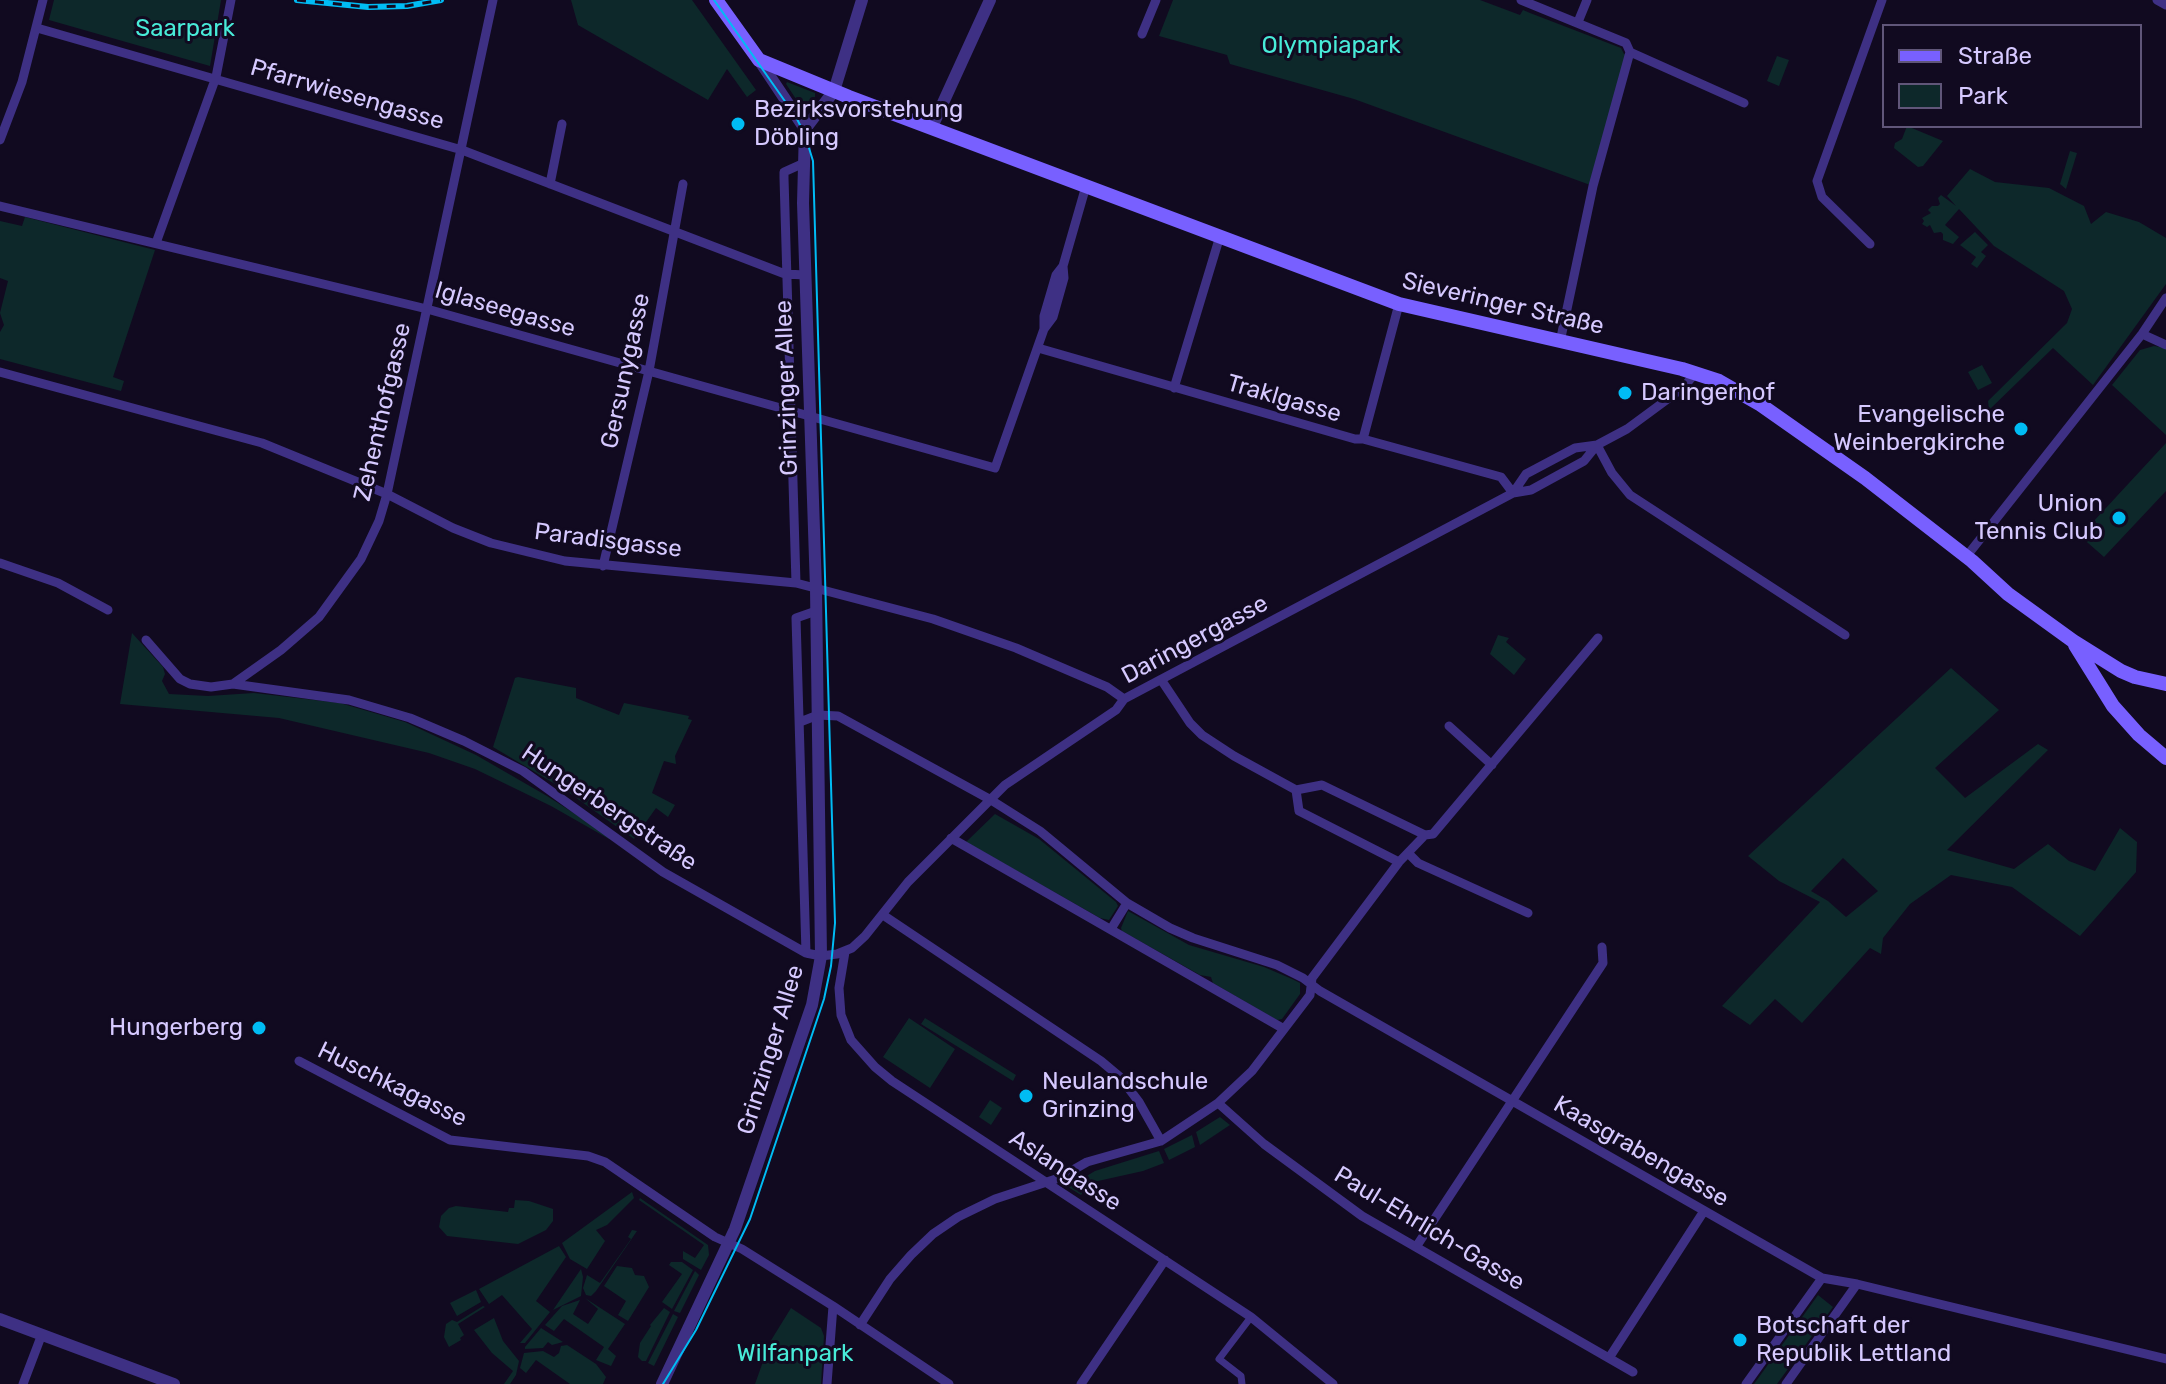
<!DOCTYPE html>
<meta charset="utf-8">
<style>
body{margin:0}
#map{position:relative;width:2166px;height:1384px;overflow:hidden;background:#110a20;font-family:Rubik,sans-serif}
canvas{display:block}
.legend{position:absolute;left:1882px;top:24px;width:260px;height:104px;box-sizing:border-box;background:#110a20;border:2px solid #605679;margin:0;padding:10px 14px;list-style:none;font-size:24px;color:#d6c9ff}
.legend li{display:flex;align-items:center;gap:16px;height:40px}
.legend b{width:40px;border:2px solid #605679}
</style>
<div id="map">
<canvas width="2166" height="1384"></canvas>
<ul class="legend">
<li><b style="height:10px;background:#7860ff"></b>Straße</li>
<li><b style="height:22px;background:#0d282a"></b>Park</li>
</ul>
</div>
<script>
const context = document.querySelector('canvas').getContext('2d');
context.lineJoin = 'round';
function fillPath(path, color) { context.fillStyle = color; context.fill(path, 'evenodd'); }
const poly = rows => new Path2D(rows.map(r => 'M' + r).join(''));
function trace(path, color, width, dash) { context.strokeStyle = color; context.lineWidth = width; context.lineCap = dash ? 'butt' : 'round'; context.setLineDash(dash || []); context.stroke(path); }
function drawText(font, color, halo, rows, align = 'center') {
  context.font = font + ' Rubik,sans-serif'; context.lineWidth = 6; context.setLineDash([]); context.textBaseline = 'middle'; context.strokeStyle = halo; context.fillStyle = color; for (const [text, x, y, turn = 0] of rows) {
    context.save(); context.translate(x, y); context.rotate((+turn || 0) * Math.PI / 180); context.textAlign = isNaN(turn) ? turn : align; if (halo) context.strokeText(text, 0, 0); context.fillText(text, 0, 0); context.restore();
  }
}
fillPath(poly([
 [54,0,221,0,210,66,49,20],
 [571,0,692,0,756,90,747,97,727,69,708,100,578,25],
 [1173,0,1480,0,1520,15,1523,10,1530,13,1621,48,1624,54,1629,56,1593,186,1354,99,1230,64,1227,55,1159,36],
 [1777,56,1789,60,1779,86,1767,81],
 [787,82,815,93,815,98,808,107,802,108,786,84],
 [1907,126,1943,141,1923,166,1918,167,1894,148,1895,143,1902,139],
 [2070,151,2077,153,2066,189,2060,184],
 [1970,169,1995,182,2049,188,2084,206,2091,224,2106,212,2139,222,2166,238,2166,284,2093,385,2053,348,1989,410,1988,401,2067,323,2072,309,2064,291,1994,246,1959,209,1945,225,1959,237,1953,244,1943,240,1943,234,1941,232,1934,233,1930,225,1927,227,1922,224,1924,221,1922,218,1931,213,1928,210,1932,206,1938,206,1940,204,1938,198,1941,195,1956,206,1947,196],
 [25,217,155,250,113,377,124,381,121,391,0,359,0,332,4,325,0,313,8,281,0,278,0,221,22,226],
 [1975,232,1988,245,1981,252,1986,256,1977,268,1971,264,1976,257,1960,245],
 [2154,346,2166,348,2166,435,2112,385,2140,350],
 [1982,365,1992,383,1978,390,1968,372],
 [2166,443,2166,491,2104,557,2080,536],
 [132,633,163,667,165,674,162,681,169,694,208,696,254,693,340,703,405,722,476,755,547,796,611,837,609,839,551,806,475,769,429,753,279,718,120,704],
 [1498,635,1509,638,1506,642,1526,659,1514,675,1490,654],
 [1951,668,1999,710,1935,768,1965,798,2038,744,2048,750,1947,850,2014,869,2048,844,2069,861,2095,871,2120,828,2137,842,2136,872,2080,936,2012,887,1951,875,1910,904,1883,938,1881,954,1870,948,1802,1023,1775,999,1750,1025,1722,1006,1820,902,1779,881,1748,856],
 [1843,858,1878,891,1846,917,1828,901,1811,891],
 [518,677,576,688,576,698,619,715,624,703,689,716,688,719,692,720,675,756,676,764,664,761,652,793,675,805,668,817,656,808,634,839,565,790,493,747,515,678],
 [995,814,1039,839,1116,902,1118,906,1109,920,1100,918,966,842],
 [1128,911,1189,945,1264,967,1292,979,1300,983,1300,994,1282,1019,1277,1020,1213,983,1211,977,1200,975,1122,931,1121,928],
 [909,1018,955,1049,930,1088,883,1057],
 [925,1018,1016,1075,1013,1081,921,1024],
 [990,1100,1002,1108,991,1125,979,1117],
 [1220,1117,1230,1125,1200,1145,1196,1132],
 [1192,1135,1195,1147,1169,1160,1164,1149],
 [1159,1151,1164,1163,1143,1171,1089,1183,1081,1195,1065,1185,1078,1171,1085,1177,1095,1171],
 [632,1192,634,1198,607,1225,596,1230,605,1241,587,1269,570,1259,562,1243],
 [640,1198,708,1245,709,1255,701,1270,683,1259,683,1251,695,1258,704,1245,639,1200],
 [515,1200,529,1201,553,1209,553,1221,546,1230,518,1244,447,1236,439,1227,441,1216,449,1208,456,1206,508,1212,509,1208,514,1208],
 [632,1230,637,1231,596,1291,591,1296,586,1295,583,1288,587,1275,600,1283,631,1239,628,1237],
 [559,1246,566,1257,536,1301,550,1312,525,1343,520,1343,532,1329,502,1295,489,1304,479,1289],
 [671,1262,682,1262,693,1270,672,1309,662,1302,682,1274,669,1265],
 [617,1266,632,1268,635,1275,644,1276,649,1287,628,1321,618,1315,626,1301,604,1286],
 [581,1269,583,1277,581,1296,553,1310],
 [695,1271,699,1275,680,1313,674,1311],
 [476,1290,481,1302,457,1316,450,1303],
 [1818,1295,1833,1307,1777,1384,1754,1384],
 [585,1298,625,1324,608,1349,616,1356,611,1366,596,1360,604,1347,564,1319,554,1331,545,1325,562,1306,580,1300,573,1314,588,1324,598,1309],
 [483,1306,485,1307,458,1324,464,1335,460,1338,461,1340,449,1347,444,1337,446,1324,452,1320,457,1322],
 [664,1308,670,1312,646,1361,642,1361,638,1357,640,1343,651,1326,650,1325],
 [791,1308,821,1328,824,1336,821,1384,755,1384,770,1342],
 [673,1314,678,1317,654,1366,648,1363],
 [494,1318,503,1341,519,1361,516,1375,510,1384,504,1384,513,1371,492,1353,474,1330],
 [541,1328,563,1342,552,1345,548,1342,543,1348,525,1349,525,1347],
 [567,1345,596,1364,606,1377,603,1384,570,1384,536,1360,526,1373,520,1368,524,1353,543,1351,554,1357,559,1353,561,1346]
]), '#0d282a');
trace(poly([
 [1242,1384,1241,1376,1219,1359,1251,1317]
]), '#3e3084', 7);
trace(poly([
 [1521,0,1626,43,1630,52,1593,186,1560,342],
 [2157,0,2166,5],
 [1578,22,1587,0],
 [37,28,462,150,785,274,805,275],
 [1142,34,1156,0],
 [1630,52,1744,103],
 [0,140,22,82,43,0],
 [550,184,562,124],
 [0,206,427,309,995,468,1044,329,1053,317,1064,278,1063,266],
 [156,243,216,77,231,0],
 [1870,244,1822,197,1817,181,1882,0],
 [1044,329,1044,316,1056,275,1063,266,1086,186],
 [2142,334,2166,345],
 [1038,348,1355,439,1363,439,1501,477,1513,493],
 [0,372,262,443,387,494,453,528,491,543,565,561,796,583,933,619,1016,648,1107,687,1124,699],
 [1174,388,1220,236],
 [1363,439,1399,304],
 [1597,445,1612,473,1630,495,1845,635],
 [1513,493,1526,474,1575,448,1597,445,1627,429,1684,387,1696,372],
 [1966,557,2142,334,2166,298],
 [0,563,58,583,108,610],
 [603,566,649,371,683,184],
 [796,583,784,178,784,172,804,163],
 [146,640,180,679,190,684,211,687,233,684,349,700,410,718,464,741,523,771,663,872,806,953,821,956,837,954,852,948,865,936,908,882,1005,785,1116,710,1124,699,1513,493,1531,490,1584,461,1597,445],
 [1162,681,1190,723,1202,735,1234,756,1296,790,1322,785,1425,835],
 [233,684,281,650,319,617,361,559,379,521,387,494,493,0],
 [800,722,818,715,838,716,991,800,1040,831,1127,903,1170,928,1193,938,1277,965,1303,978,1320,991,1822,1278,1857,1284,2166,1359],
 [1449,726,1492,765],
 [1296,790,1299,811,1399,862],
 [951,838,1284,1029],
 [1409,854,1418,863,1528,913],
 [883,915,1101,1061,1120,1077,1139,1102,1161,1141],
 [1111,929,1127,903],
 [845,952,839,988,841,1015,851,1040,875,1067,892,1081,1251,1317,1333,1384],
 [806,953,796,618,816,611],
 [299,1061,450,1140,588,1156,605,1162,715,1237,742,1249,833,1306,949,1384],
 [1218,1103,1264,1144,1362,1216,1633,1372],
 [1416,1247,1603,963,1602,947],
 [860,1325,890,1279,911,1255,933,1234,958,1217,995,1199,1059,1178,1087,1162,1161,1141,1218,1103,1252,1071,1310,995,1312,978,1399,862,1425,835,1433,834,1598,638],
 [1609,1358,1704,1211],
 [23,1384,42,1334],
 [827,1384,833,1306],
 [1081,1384,1165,1260],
 [1746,1384,1822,1278],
 [1786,1384,1857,1284]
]), '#3e3084', 9);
trace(poly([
 [932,127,990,0],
 [805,129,834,91,862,0],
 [0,1319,174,1384],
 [662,1384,735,1229,812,1005,821,956,816,589,803,203,805,129,759,60]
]), '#3e3084', 12);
trace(poly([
 [716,0,759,60,849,97,1399,304,1682,369,1719,381,1761,405,1865,478,1972,561,2008,594,2073,641,2121,671,2135,677,2166,684],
 [2075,645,2113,706,2139,735,2166,758]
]), '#7860ff', 14);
trace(poly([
 [663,1384,696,1330,750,1219,824,999,831,966,835,923,813,161,805,135,796,117,714,0]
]), '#00bcf4', 2);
const rail = poly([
 [297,0,368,7,407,6,441,0]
]);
trace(rail, '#00bcf4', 6);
trace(rail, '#110a20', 3, [9]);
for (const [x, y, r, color] of [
 [738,124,8,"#00bcf4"],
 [1625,393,8,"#00bcf4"],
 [2021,429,8,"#00bcf4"],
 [2119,518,8,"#00bcf4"],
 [259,1028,8,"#00bcf4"],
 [1026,1096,8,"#00bcf4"],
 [1740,1340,8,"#00bcf4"]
]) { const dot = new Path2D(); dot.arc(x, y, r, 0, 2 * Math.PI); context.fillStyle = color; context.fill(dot); trace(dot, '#110a20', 3); }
drawText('24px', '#48ebd8', '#110a20', [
 ["Saarpark",185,29],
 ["Olympiapark",1331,46],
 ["Wilfanpark",795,1354]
]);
drawText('24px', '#d6c9ff', '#110a20', [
 ["Pfarrwiesengasse",347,95,16],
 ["Sieveringer Straße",1503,304,13],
 ["Iglaseegasse",505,310,16],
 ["Gersunygasse",626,371,-78],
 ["Grinzinger Allee",787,388,-92],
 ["Traklgasse",1284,399,16],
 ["Zehenthofgasse",383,412,-77],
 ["Paradisgasse",608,541,7],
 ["Daringergasse",1195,640,-28],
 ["Hungerbergstraße",609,808,34],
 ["Grinzinger Allee",771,1050,-73],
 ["Huschkagasse",392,1085,26],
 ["Kaasgrabengasse",1641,1152,30],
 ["Aslangasse",1065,1171,33],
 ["Paul-Ehrlich-Gasse",1429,1229,31]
]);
drawText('24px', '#d6c9ff', '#110a20', [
 ["Bezirksvorstehung",754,110],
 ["Döbling",754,138],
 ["Daringerhof",1641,393],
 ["Evangelische",2005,415,"right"],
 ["Weinbergkirche",2005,443,"right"],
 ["Union",2103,504,"right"],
 ["Tennis Club",2103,532,"right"],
 ["Hungerberg",243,1028,"right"],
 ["Neulandschule",1042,1082],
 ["Grinzing",1042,1110],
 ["Botschaft der",1756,1326],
 ["Republik Lettland",1756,1354]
], 'left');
</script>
